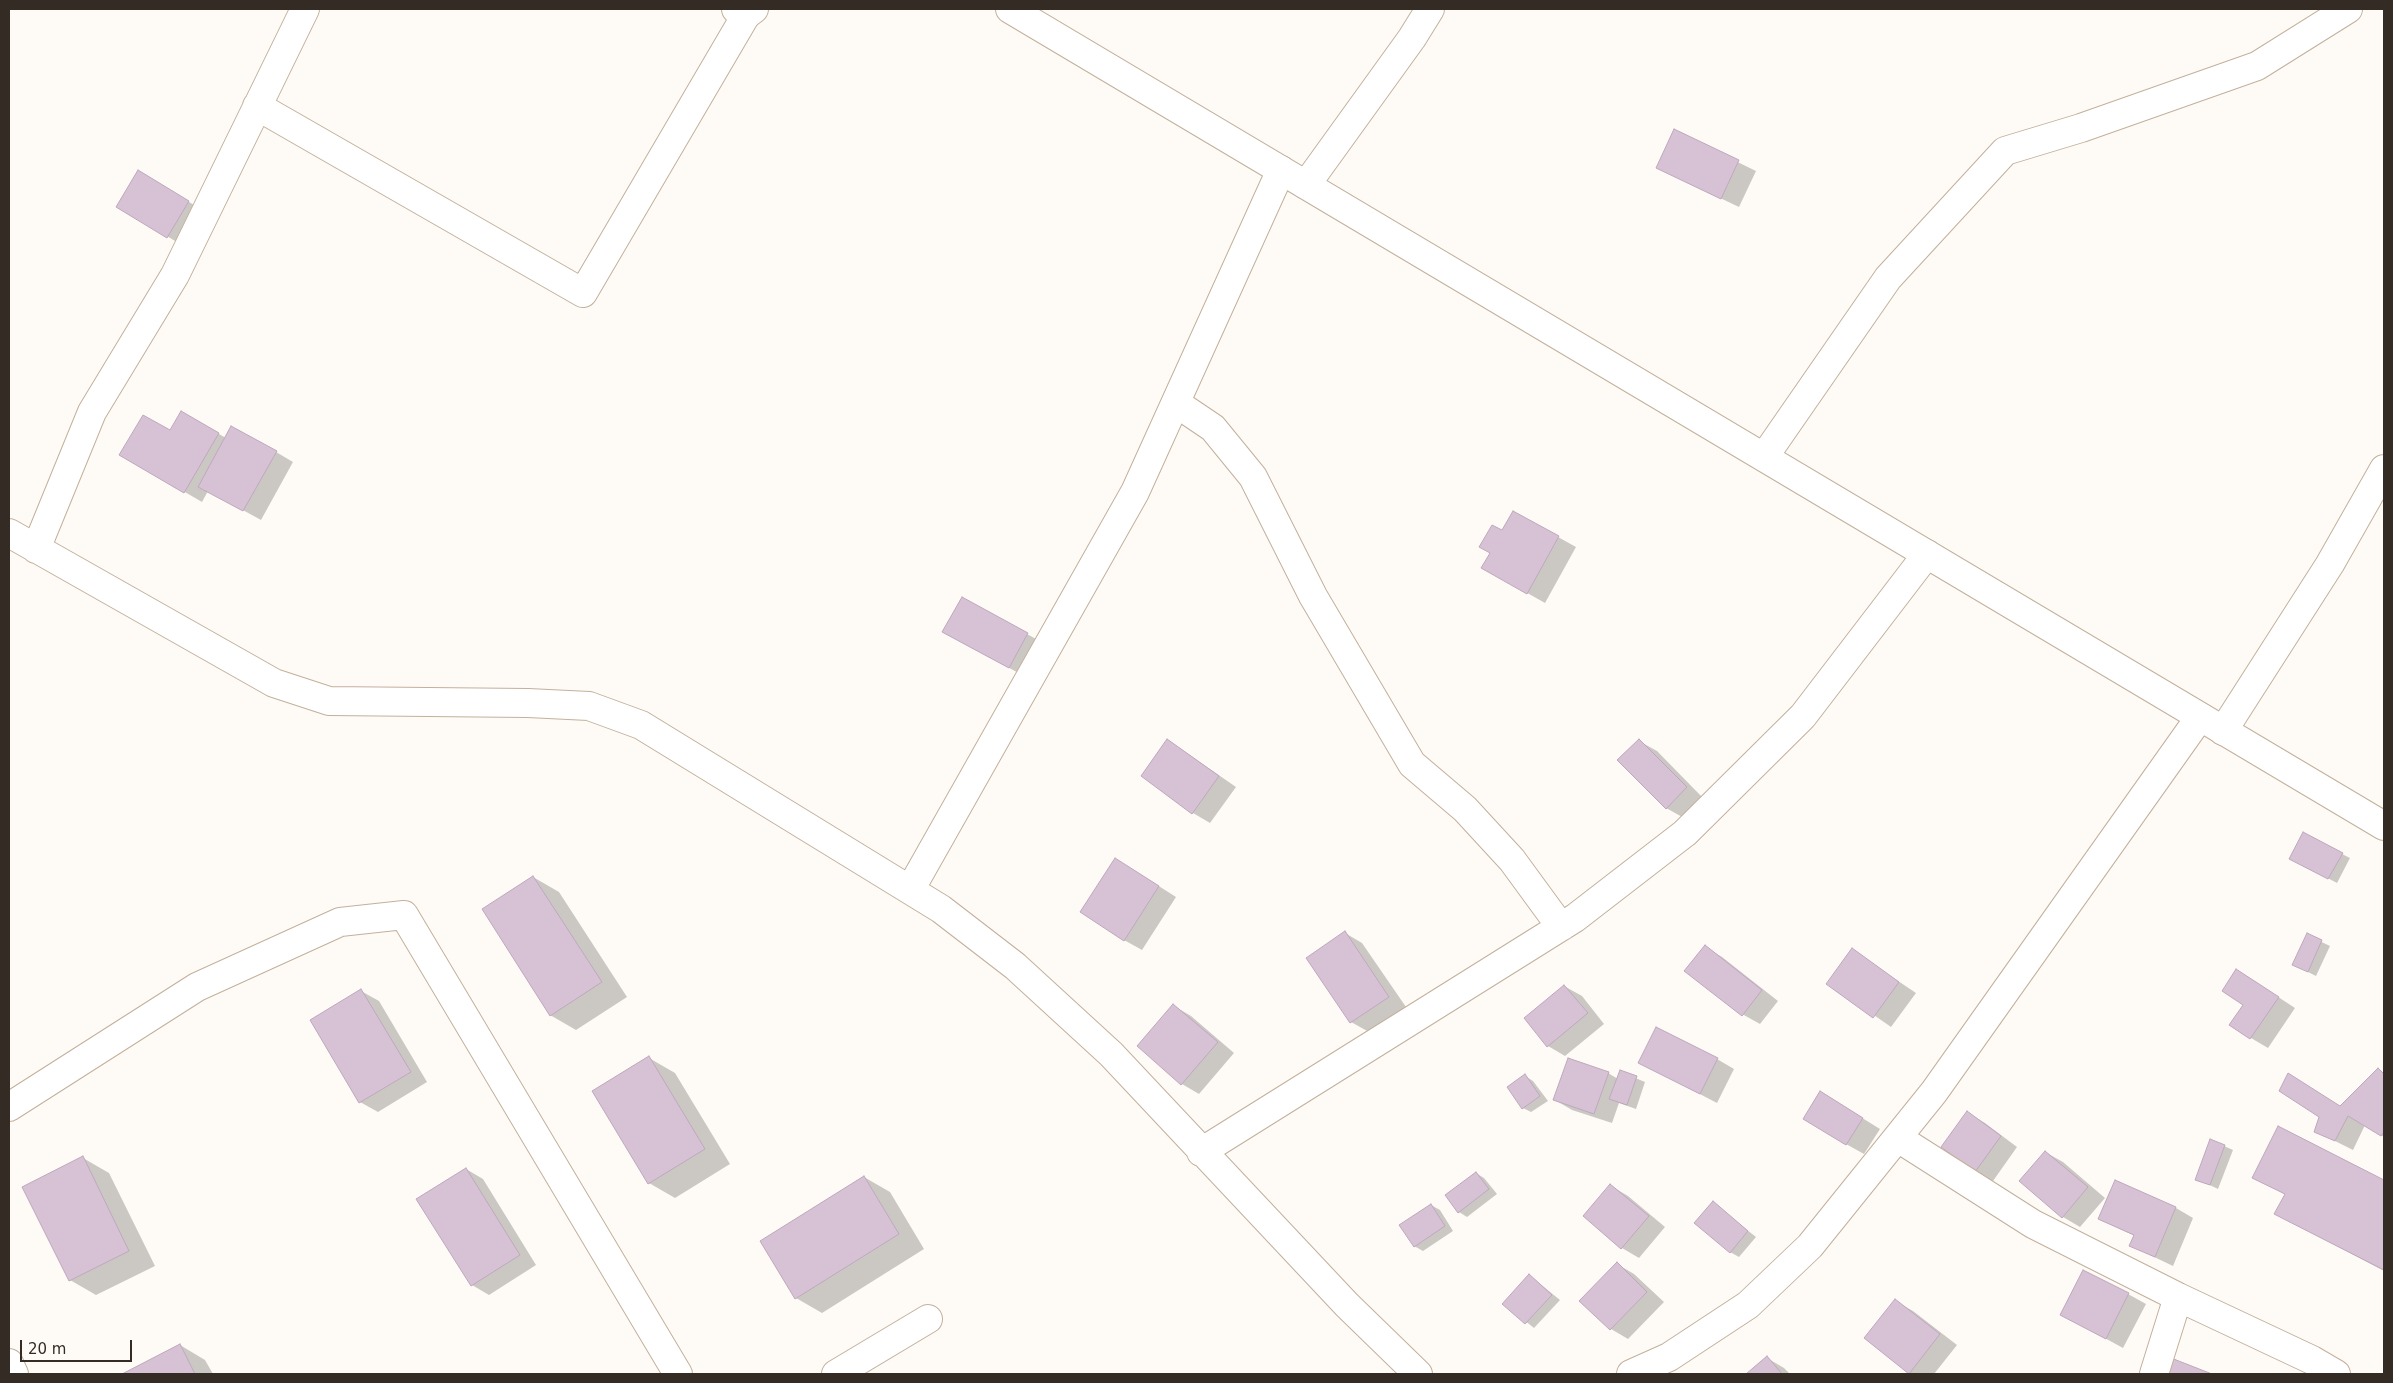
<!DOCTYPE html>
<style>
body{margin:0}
#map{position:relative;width:2393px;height:1383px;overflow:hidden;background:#fefbf6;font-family:"DejaVu Sans",sans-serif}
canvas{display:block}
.frame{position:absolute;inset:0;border:10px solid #342c24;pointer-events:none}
.scale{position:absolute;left:20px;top:1340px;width:112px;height:22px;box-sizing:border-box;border:2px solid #342c24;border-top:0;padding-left:6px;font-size:15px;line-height:18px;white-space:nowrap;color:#342c24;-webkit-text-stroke:4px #fefbf6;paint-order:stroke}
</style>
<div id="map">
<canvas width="2393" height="1383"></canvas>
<div class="frame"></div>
<div class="scale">20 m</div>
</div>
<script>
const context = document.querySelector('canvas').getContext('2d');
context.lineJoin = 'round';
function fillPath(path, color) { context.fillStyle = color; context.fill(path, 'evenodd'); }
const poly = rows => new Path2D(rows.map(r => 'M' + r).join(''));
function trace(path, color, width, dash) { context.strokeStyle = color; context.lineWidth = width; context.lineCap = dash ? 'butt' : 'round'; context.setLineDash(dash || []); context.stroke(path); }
fillPath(poly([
 [1674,131,1756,171,1739,207,1657,168],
 [138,172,206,212,185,247,117,206],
 [182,413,226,438,276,452,293,462,261,520,208,491,202,502,121,455,171,432],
 [1513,512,1576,547,1545,603,1483,568],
 [962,598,1045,644,1026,677,961,642],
 [1168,740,1236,787,1210,823,1193,813],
 [1639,741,1657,751,1703,798,1684,818,1666,808],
 [2342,854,2350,858,2337,883,2299,863],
 [1132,869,1176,897,1142,950,1124,940],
 [533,877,559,892,627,997,576,1030,550,1015],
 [1345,933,1362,943,1406,1007,1369,1032,1351,1022,1307,958],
 [2307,935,2330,946,2316,976,2294,965],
 [1705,947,1722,957,1778,1001,1760,1024,1742,1014],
 [1852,950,1916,993,1891,1027,1828,983],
 [2237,970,2295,1008,2268,1048,2251,1038],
 [1564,986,1582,996,1604,1024,1565,1056,1548,1046],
 [361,991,379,1001,427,1082,378,1112,360,1102],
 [1174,1006,1191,1016,1234,1053,1199,1094,1182,1084],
 [649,1058,675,1073,730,1164,675,1198,649,1183],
 [1717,1059,1734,1069,1717,1103,1640,1063],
 [2378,1070,2384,1073,2384,1137,2365,1125,2353,1150,2315,1131],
 [1621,1072,1645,1082,1636,1109,1619,1103,1612,1123,1572,1110,1555,1100,1608,1073,1618,1079],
 [1525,1076,1533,1081,1548,1101,1531,1112,1523,1108],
 [1838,1103,1880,1129,1864,1154,1846,1144],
 [1968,1113,1985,1123,2017,1147,1993,1181,1975,1171],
 [2279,1128,2384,1181,2384,1271,2276,1214,2286,1195,2254,1177],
 [2224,1146,2233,1150,2218,1189,2197,1179],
 [2045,1152,2063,1162,2105,1198,2080,1227,2063,1217,2021,1181],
 [83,1158,109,1173,155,1266,96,1295,70,1280],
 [466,1169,483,1179,536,1265,489,1295,472,1285],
 [1476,1173,1484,1178,1497,1194,1467,1217,1459,1212],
 [864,1177,890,1192,924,1249,822,1313,796,1298],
 [2115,1182,2176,1208,2193,1218,2173,1266,2131,1246,2135,1236,2099,1219],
 [1611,1186,1628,1196,1665,1227,1639,1258,1622,1248,1585,1216],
 [1713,1203,1756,1237,1739,1257,1730,1252],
 [1431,1205,1440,1210,1453,1231,1423,1251,1414,1246],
 [1617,1264,1634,1274,1664,1302,1628,1339,1611,1329],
 [1529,1275,1560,1300,1534,1328,1504,1304],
 [2128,1294,2146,1304,2123,1348,2079,1324],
 [1895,1301,1913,1311,1957,1345,1934,1374,1910,1373],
 [180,1345,205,1360,213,1374,125,1374],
 [1767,1358,1784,1368,1790,1374,1748,1374]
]), '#0003');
const building = poly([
 [1674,129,1739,160,1721,199,1656,168,1674,129],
 [138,170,189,201,167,238,116,207,138,170],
 [181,411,219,433,184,493,119,455,143,415,170,430,181,411],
 [231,426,277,451,243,511,198,487,231,426],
 [1513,511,1559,536,1527,594,1481,568,1490,553,1479,547,1492,525,1502,530,1513,511],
 [962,597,1028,633,1009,668,942,632,962,597],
 [1167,739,1219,776,1192,814,1141,776,1167,739],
 [1639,739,1687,787,1666,809,1617,760,1639,739],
 [2303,832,2343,853,2328,879,2289,859,2303,832],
 [1115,858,1159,886,1124,941,1080,912,1115,858],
 [533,876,602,982,550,1016,482,909,533,876],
 [1345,931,1389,997,1350,1023,1306,958,1345,931],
 [2307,933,2322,940,2308,972,2292,965,2307,933],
 [1705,945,1762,990,1742,1016,1684,971,1705,945],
 [1852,948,1899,982,1873,1018,1826,984,1852,948],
 [2236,969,2279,997,2250,1039,2229,1025,2243,1005,2222,991,2236,969],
 [1564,985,1588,1013,1547,1047,1524,1018,1564,985],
 [361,989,411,1072,359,1103,310,1020,361,989],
 [1173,1004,1218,1042,1181,1085,1137,1046,1173,1004],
 [1656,1027,1718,1058,1700,1094,1638,1063,1656,1027],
 [649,1056,705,1149,648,1184,592,1091,649,1056],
 [1568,1058,1609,1072,1594,1114,1553,1100,1568,1058],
 [2378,1068,2384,1074,2384,1132,2381,1136,2348,1116,2335,1141,2314,1132,2319,1117,2279,1091,2288,1073,2340,1106,2378,1068],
 [1620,1070,1637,1076,1627,1105,1609,1099,1620,1070],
 [1525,1074,1540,1096,1522,1109,1507,1087,1525,1074],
 [1820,1091,1863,1118,1846,1145,1803,1119,1820,1091],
 [1967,1111,2001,1136,1975,1172,1941,1147,1967,1111],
 [2278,1126,2384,1180,2384,1270,2274,1214,2285,1194,2252,1178,2278,1126],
 [2210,1139,2225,1145,2210,1185,2195,1180,2210,1139],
 [2045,1151,2088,1187,2062,1218,2019,1181,2045,1151],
 [83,1156,129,1251,69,1281,22,1187,83,1156],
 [466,1168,520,1255,471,1286,416,1199,466,1168],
 [1476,1172,1489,1189,1458,1213,1445,1195,1476,1172],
 [864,1176,899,1234,795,1299,760,1241,864,1176],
 [2115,1180,2176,1207,2155,1257,2129,1246,2134,1235,2098,1219,2115,1180],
 [1610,1184,1649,1216,1621,1249,1583,1216,1610,1184],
 [1713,1201,1748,1231,1730,1253,1694,1223,1713,1201],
 [1431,1204,1445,1226,1414,1247,1399,1225,1431,1204],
 [1617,1262,1647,1292,1610,1330,1579,1301,1617,1262],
 [2083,1270,2129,1293,2106,1339,2060,1315,2083,1270],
 [1529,1274,1552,1295,1525,1324,1502,1304,1529,1274],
 [1895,1299,1940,1334,1909,1374,1864,1338,1895,1299],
 [180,1344,195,1374,122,1374,180,1344],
 [1767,1356,1782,1374,1746,1374,1767,1356],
 [2166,1356,2212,1374,2159,1374,2166,1356]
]);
fillPath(building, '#d7c1d4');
trace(building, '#bda8bb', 1);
const minor = poly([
 [257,106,583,293,746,15],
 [1306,185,1412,38,1430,9],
 [1176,403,1213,428,1253,477,1313,596,1412,764,1465,809,1512,860,1561,927],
 [1764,457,1888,278,2005,151,2081,128,2257,66,2348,9],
 [9,533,274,683,329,701,528,703,589,706,641,725,941,909,1015,966,1111,1054,1347,1305,1418,1374],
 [36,549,92,412,175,275,305,9],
 [2223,731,2330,564,2384,469],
 [910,890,1135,492,1281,170],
 [9,1107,197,987,340,922,404,915,678,1374],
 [1898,1138,2033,1224,2178,1297,2312,1360,2336,1374],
 [1201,1152,1575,918,1685,833,1803,716,1927,554],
 [9,1363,14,1374],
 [836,1374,928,1319],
 [1631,1374,1669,1357,1748,1305,1810,1246,1934,1092,2200,717],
 [2154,1374,2178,1297]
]);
const tertiary = poly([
 [736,9,746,15,754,9],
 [1010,9,2384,826]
]);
trace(minor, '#c3b09c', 30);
trace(tertiary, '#c3b09c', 30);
trace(minor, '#fff', 28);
trace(tertiary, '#fff', 28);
</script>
